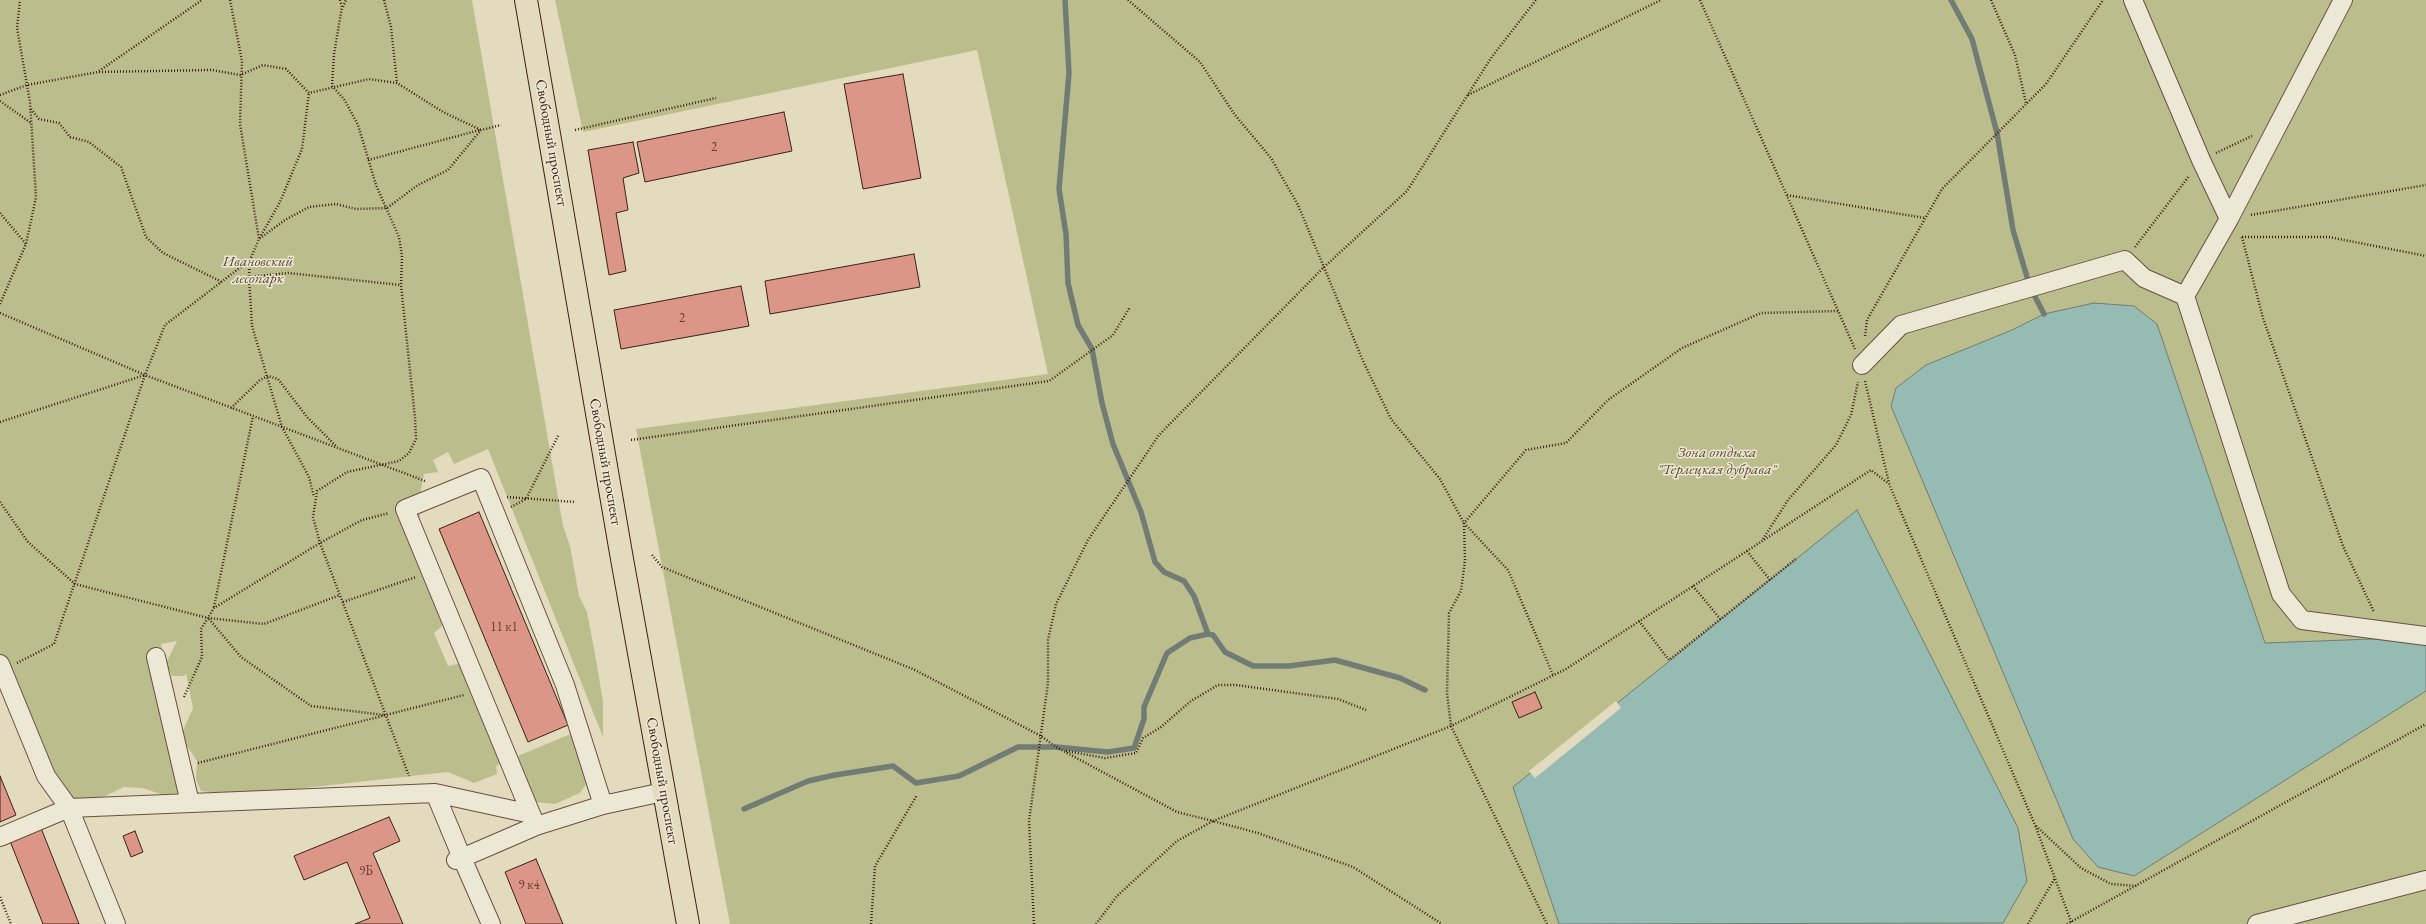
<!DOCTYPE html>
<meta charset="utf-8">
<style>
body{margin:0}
canvas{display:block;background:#e3dbbe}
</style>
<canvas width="2426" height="924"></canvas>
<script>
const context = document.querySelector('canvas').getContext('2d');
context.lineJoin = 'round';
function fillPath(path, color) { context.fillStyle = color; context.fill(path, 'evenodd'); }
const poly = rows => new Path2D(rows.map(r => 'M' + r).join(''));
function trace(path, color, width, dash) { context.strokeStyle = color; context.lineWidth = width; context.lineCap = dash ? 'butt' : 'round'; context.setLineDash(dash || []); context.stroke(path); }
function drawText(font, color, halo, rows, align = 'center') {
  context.font = font + ' "EB Garamond",serif'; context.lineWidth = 3; context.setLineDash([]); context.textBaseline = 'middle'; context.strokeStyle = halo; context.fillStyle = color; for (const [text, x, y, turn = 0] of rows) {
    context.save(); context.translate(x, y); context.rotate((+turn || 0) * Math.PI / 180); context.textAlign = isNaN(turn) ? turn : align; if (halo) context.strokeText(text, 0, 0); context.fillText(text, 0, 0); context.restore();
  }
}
fillPath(poly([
 [0,0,472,0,563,526,570,546,579,596,587,612,597,665,603,702,603,737,488,449,454,464,448,452,433,460,438,472,424,474,418,505,420,516,418,525,451,618,434,633,448,666,469,662,502,762,496,766,497,774,474,783,448,772,214,798,212,792,201,791,196,779,197,761,183,740,183,801,142,788,124,787,85,806,72,809,0,669],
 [177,641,166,663,172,676,184,676,186,674,193,708,181,735,161,644],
 [555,0,2426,0,2426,924,730,924,636,429,1048,374,977,50,583,132],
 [573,733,589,780,580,793,555,804,535,802,518,756]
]), '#bcbd8c');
const water = poly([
 [2094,303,2134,306,2157,324,2265,643,2426,637,2426,691,2134,876,2098,867,2073,839,1891,406,1896,388,1926,365,2012,330,2044,314,2094,303],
 [1857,510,2018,828,2027,881,2003,923,1559,924,1513,787,1857,510]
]);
fillPath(water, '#95bbb3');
trace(water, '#717d74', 1);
fillPath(poly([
 [1616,701,1621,708,1535,778,1529,771]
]), '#e3dbbe');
trace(poly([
 [1065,0,1069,73,1059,189,1066,234,1068,283,1078,325,1092,349,1102,403,1113,444,1141,512,1155,562,1164,572,1184,581,1194,596,1208,634],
 [1951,0,1972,39,1997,133,2013,230,2030,287,2044,314],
 [744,809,808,781,835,775,893,766,916,783,959,776,1018,747,1056,747,1108,752,1134,748,1144,719,1144,707,1167,653,1190,638,1208,634,1213,635,1225,652,1253,666,1289,666,1335,660,1400,678,1425,690]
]), '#717d74', 5.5);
const building = poly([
 [903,74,921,178,863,189,844,84,903,74],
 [784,112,792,151,645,182,637,142,784,112],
 [633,142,639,173,623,178,628,210,616,213,626,271,609,275,588,150,633,142],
 [914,254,920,287,770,314,765,281,914,254],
 [741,286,749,326,621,349,614,310,741,286],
 [479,512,568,725,528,742,439,529,479,512],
 [1535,692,1542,708,1519,718,1512,702,1535,692],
 [0,776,16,815,0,822,0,776],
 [389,817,400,841,373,853,403,924,355,924,370,918,347,862,304,880,294,856,389,817],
 [41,828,79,924,43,924,10,841,41,828],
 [135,831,143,852,131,857,123,836,135,831],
 [536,859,563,924,526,924,505,872,536,859]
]);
fillPath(building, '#db9687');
trace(building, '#3c2115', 1);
const minor = poly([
 [2133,0,2201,160,2229,219],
 [2343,0,2229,219,2185,296,2281,594,2302,620,2426,636],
 [1862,365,1901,325,2125,260,2144,278,2185,296],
 [156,657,190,803],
 [0,664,46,776,69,808,116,924],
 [435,793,462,858,456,860],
 [536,826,405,509,481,478,565,685,603,805],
 [0,837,69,808,435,793,531,814],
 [491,924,462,858,536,826,603,805,663,792],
 [2257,924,2426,880]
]);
const major = poly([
 [526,0,622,559,688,924]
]);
trace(minor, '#66503f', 20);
trace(major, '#3c2115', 24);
trace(poly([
 [230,0,242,61,240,124,259,239,280,202,302,149,309,93],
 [340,0,342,7,334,54,332,86,344,99,358,125,376,185,399,237,402,256,401,285,415,418,416,439,409,453,399,461,347,472,317,491,313,517,320,543,409,776],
 [384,0,391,27,397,83],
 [1128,0,1200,62,1235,115,1271,158,1298,205,1363,361,1391,419,1440,479,1464,523,1508,570,1553,675],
 [1700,0,1855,349],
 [1991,0,2015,55,2026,103],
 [343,7,346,0],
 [99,71,202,0],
 [0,95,27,85,98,72,212,70,240,75,263,65,286,69,309,93,369,79,397,83,443,112,481,130],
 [1468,95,1661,0],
 [0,101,31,123],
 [31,109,39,119,59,123,70,137,89,142,121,167,146,237,163,253,222,282],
 [575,130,716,98],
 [2216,153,2252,136],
 [368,160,480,130],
 [1787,195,1925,218],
 [0,213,26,244],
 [2251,215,2426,185],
 [2242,237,2263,318,2343,546,2374,612],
 [2242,237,2329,237,2426,256],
 [2135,247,2189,176],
 [250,260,249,277,252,326,282,427,309,477,314,497],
 [249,277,288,273,401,285],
 [0,304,26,244,36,197,30,102,17,28,20,0],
 [0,313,145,375,425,481],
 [1865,336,1867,320,1942,189,2046,84,2103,0],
 [1865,381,1889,483],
 [231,408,260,380,268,376,278,379,307,417,337,447],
 [0,422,145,375],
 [631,440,1049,381,1113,335,1130,307],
 [507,497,575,502],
 [0,502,28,542,75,584,208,618,264,624,340,595],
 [511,507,526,499,559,434],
 [1763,539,1788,500,1836,445,1851,415,1858,382],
 [1747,551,1770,580],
 [652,555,662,567,915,670,1041,736,1056,747,1177,812,1213,821,1451,726,1447,693,1449,613,1461,591,1465,560,1464,523,1526,450,1566,443,1608,400,1682,348,1761,313,1838,311],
 [1693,586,1721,620],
 [343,602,416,577],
 [214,607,253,416],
 [209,619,241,657,311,706,384,715],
 [1639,621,1669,660,1797,558],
 [17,663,54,644,145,375,165,325,250,260,259,239,285,220,309,207,336,204,356,209,387,208,418,185,448,170,481,130,501,125],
 [184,697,202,657,201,629,214,608,320,543,362,520,389,513],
 [1066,751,1105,758,1136,753,1143,738,1161,727,1191,701,1218,685,1236,685,1338,699,1366,710],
 [198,763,464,695],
 [2036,826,2081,868,2111,884,2137,886],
 [0,897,11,924],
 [871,924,875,866,917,795],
 [1034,924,1029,821,1048,683,1048,640,1056,604,1088,540,1159,435,1323,268,1407,191,1491,58,1536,0],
 [1096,924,1117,896,1177,841,1213,821,1258,833,1353,867,1442,924],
 [1547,924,1451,726,1566,669,1871,470,1889,484,2035,825,2072,924],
 [2028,924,2055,878],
 [2067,924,2426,724]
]), '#3c2115', 2.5, [1, 2]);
trace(minor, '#ede8d5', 18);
trace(major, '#e3dbbe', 22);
drawText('13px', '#643e32', null, [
 ["2",714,147],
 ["2",682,318],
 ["11 к1",504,627],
 ["9Б",366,871],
 ["9 к4",529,885]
]);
drawText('15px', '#3c2115', '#ede8d5', [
 ["Свободный проспект",551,143,80],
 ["Свободный проспект",605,462,80],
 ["Свободный проспект",662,781,80]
]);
drawText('italic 15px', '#5c4833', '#ede8d5', [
 ["Ивановский",258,262],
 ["лесопарк",258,279],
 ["Зона отдыха",1717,453],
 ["\"Терлецкая дубрава\"",1717,470]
]);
</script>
